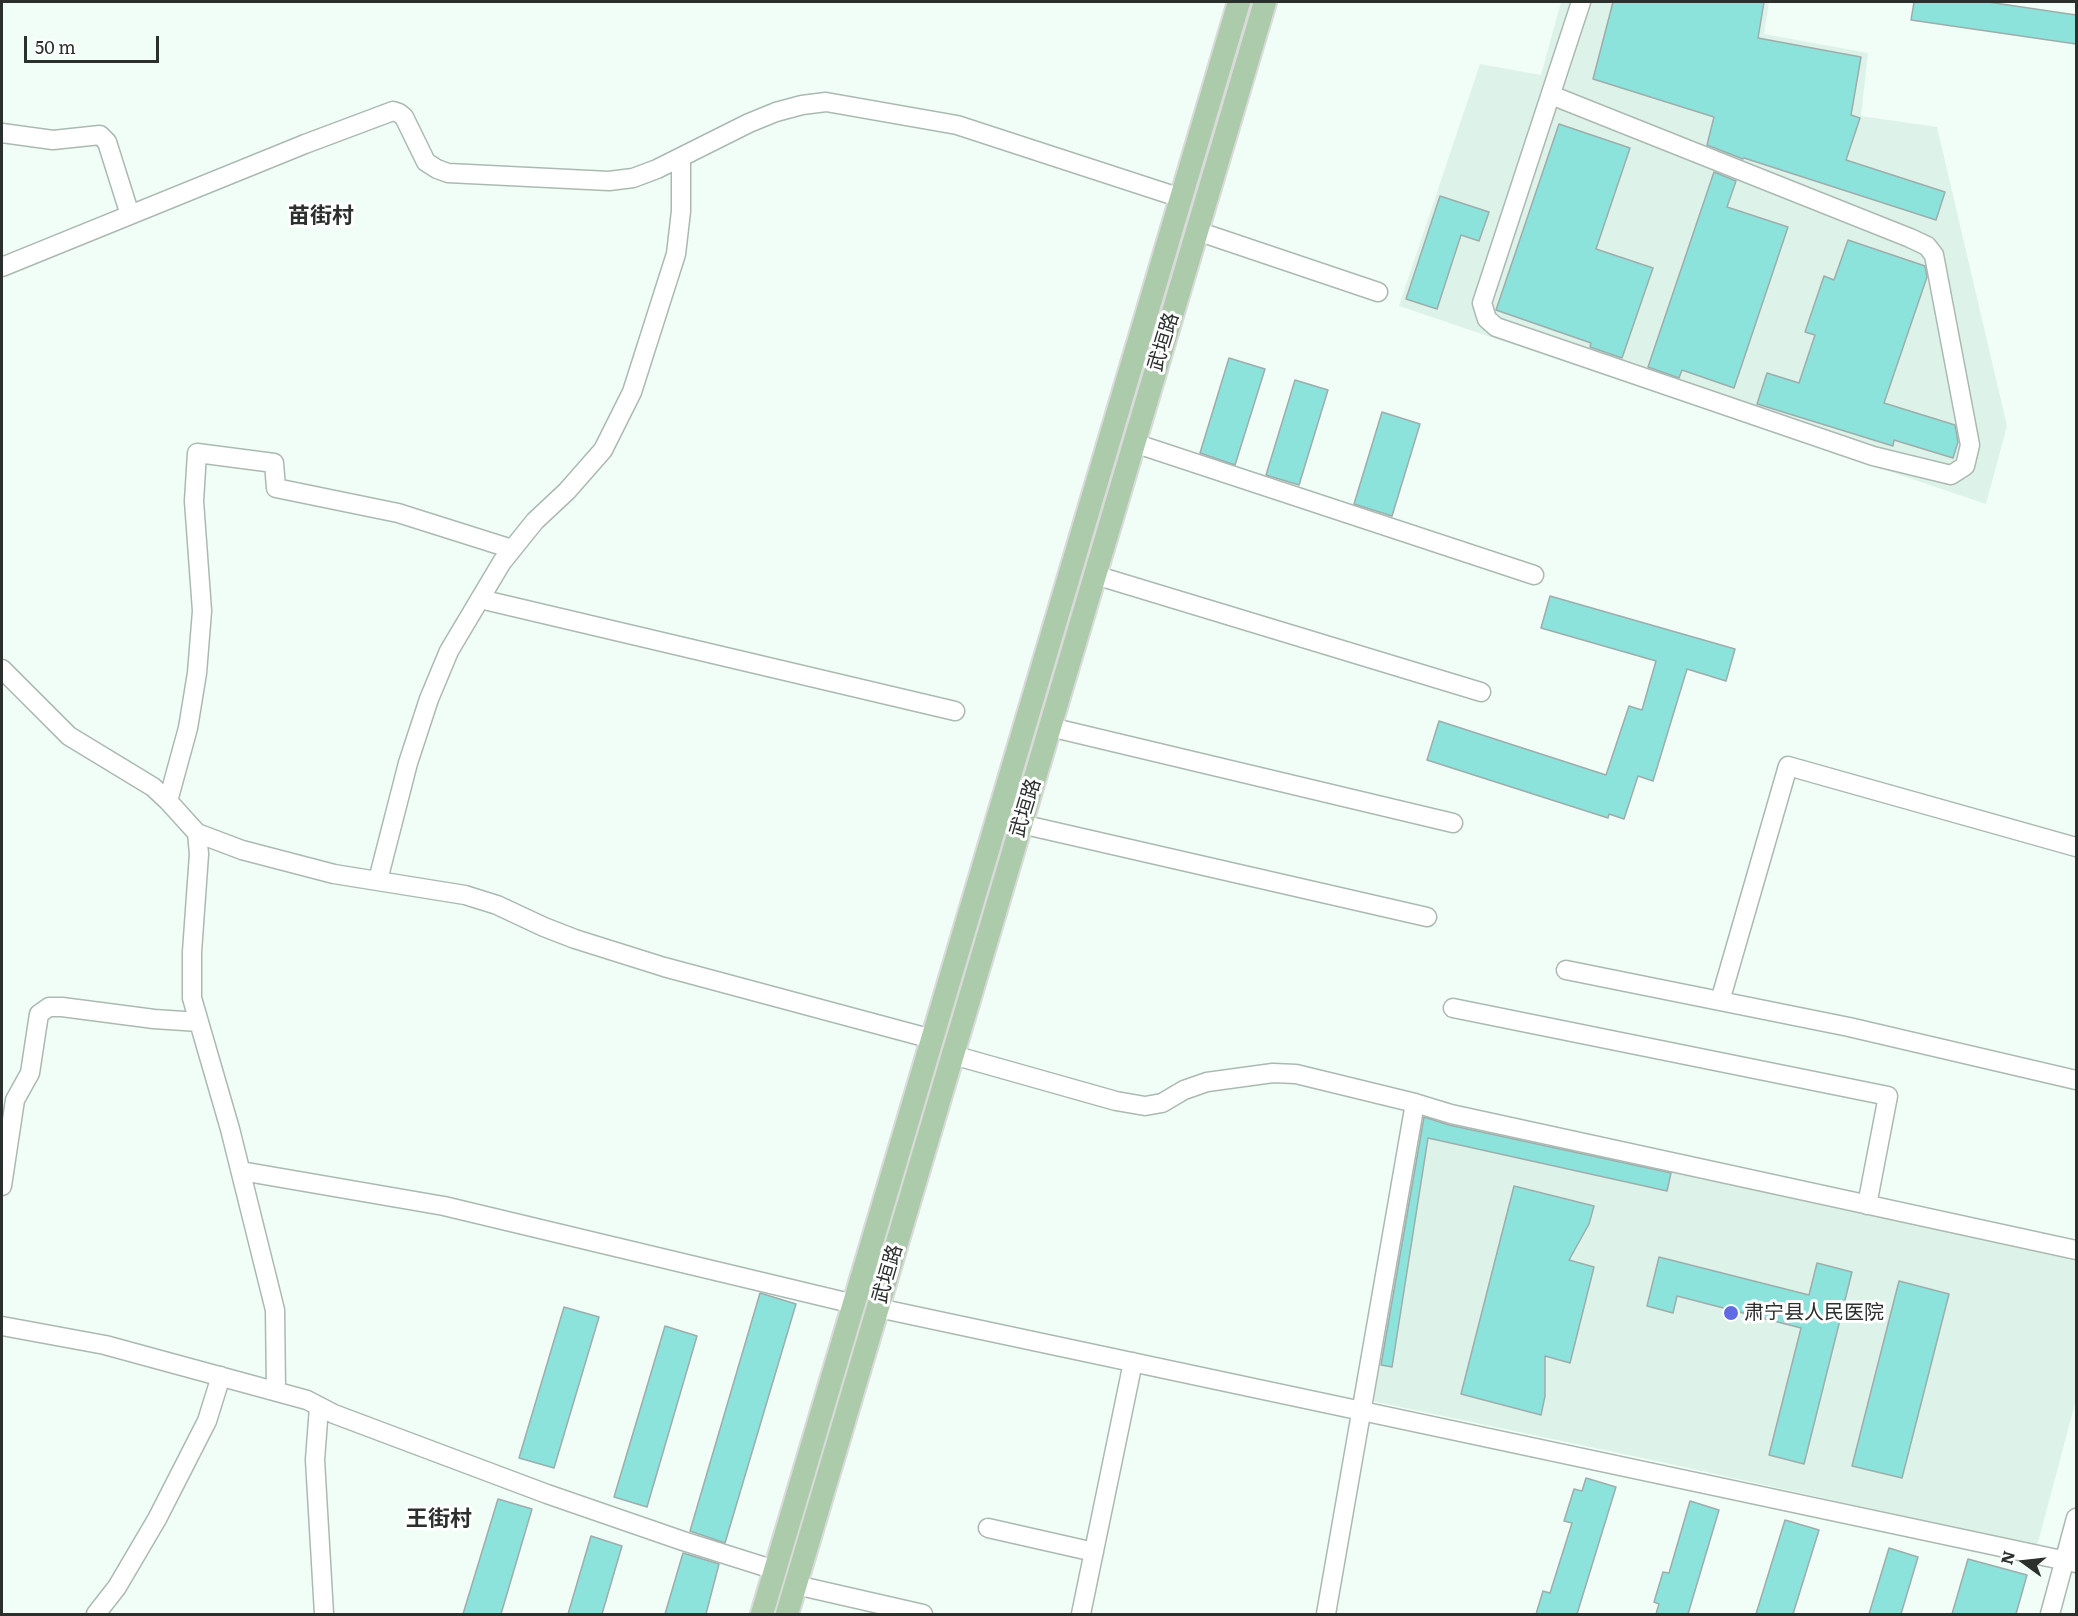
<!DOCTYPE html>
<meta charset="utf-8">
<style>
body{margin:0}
#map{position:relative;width:2078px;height:1616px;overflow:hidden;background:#f0fef7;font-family:Literata,serif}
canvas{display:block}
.frame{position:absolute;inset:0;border:3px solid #2b302d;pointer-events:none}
.north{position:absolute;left:1994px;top:1532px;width:60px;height:60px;-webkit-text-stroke:4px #fff;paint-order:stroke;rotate:285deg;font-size:16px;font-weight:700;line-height:24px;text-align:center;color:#2b302d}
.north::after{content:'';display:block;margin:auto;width:21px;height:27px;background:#2b302d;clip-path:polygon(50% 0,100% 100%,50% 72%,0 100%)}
.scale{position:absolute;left:24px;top:36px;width:135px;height:27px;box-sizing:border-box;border:3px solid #2b302d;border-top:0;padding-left:8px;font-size:18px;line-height:21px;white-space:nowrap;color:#2b302d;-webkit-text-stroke:4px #fff;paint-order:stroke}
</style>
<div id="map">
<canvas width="2078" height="1616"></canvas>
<div class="frame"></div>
<div class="north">N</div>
<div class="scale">50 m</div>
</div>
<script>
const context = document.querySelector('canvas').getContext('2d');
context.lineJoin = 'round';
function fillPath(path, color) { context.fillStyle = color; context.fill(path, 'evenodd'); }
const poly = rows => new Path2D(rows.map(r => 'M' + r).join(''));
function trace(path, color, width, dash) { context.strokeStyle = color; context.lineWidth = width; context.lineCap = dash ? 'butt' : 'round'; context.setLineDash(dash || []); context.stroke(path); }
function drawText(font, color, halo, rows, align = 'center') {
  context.font = font + ' Literata,"Noto Sans SC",serif'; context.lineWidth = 6; context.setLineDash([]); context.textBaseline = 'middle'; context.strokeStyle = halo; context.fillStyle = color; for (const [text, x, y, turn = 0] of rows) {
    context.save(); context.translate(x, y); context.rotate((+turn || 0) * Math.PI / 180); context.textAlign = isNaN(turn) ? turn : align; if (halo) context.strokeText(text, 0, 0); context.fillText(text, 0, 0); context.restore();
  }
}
fillPath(poly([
 [1561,2,1769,2,1764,34,1868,53,1861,116,1937,127,2007,426,1986,504,1399,306,1480,64,1541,75],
 [1418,1113,2076,1261,2076,1400,2037,1546,1666,1463,1372,1401]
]), '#ddf3e9');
const building = poly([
 [1613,2,1764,2,1758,38,1861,57,1851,115,1860,118,1846,160,1945,192,1936,220,1744,158,1743,159,1707,145,1714,117,1593,79,1613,2],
 [1914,2,1988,2,2076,15,2076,44,1911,20,1914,2],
 [1559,124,1630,148,1596,249,1653,268,1622,358,1590,347,1591,343,1496,310,1559,124],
 [1714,172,1736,181,1727,207,1788,227,1734,388,1682,370,1679,378,1648,367,1714,172],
 [1440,196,1489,212,1479,241,1461,235,1437,309,1406,299,1440,196],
 [1848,240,1925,266,1927,277,1884,403,1955,425,1958,442,1953,458,1894,440,1893,446,1757,404,1767,373,1799,383,1815,335,1805,332,1824,276,1834,280,1848,240],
 [1229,358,1265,369,1235,465,1200,453,1229,358],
 [1295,380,1328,390,1299,485,1266,475,1295,380],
 [1382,412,1420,424,1392,516,1354,504,1382,412],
 [1550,596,1735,649,1726,681,1687,669,1653,781,1638,776,1624,819,1609,814,1608,818,1427,760,1439,721,1606,775,1629,706,1642,710,1656,661,1541,628,1550,596],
 [1424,1117,1449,1125,1671,1173,1667,1191,1428,1138,1392,1367,1381,1365,1424,1117],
 [1514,1186,1594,1206,1589,1224,1569,1260,1594,1267,1570,1363,1545,1356,1545,1396,1541,1415,1461,1394,1514,1186],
 [1659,1257,1809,1295,1817,1263,1852,1272,1804,1464,1769,1455,1801,1328,1677,1296,1673,1313,1647,1306,1659,1257],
 [1899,1281,1949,1294,1902,1478,1852,1466,1899,1281],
 [760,1293,796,1304,725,1543,690,1531,760,1293],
 [564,1307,599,1317,554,1468,519,1458,564,1307],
 [665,1326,697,1336,647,1507,614,1497,665,1326],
 [1586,1478,1616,1487,1577,1614,1536,1614,1543,1591,1550,1593,1572,1523,1564,1521,1574,1489,1582,1491,1586,1478],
 [498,1499,532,1509,501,1614,463,1614,498,1499],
 [1690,1501,1719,1510,1688,1614,1656,1614,1659,1604,1654,1602,1663,1572,1669,1573,1690,1501],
 [1785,1520,1819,1530,1793,1614,1756,1614,1785,1520],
 [591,1536,622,1546,602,1614,568,1614,591,1536],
 [1889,1548,1918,1557,1901,1614,1869,1614,1889,1548],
 [683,1553,719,1564,706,1614,665,1614,683,1553],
 [1968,1559,2027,1575,2016,1614,1952,1614,1968,1559]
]);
fillPath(building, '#8ce3db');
trace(building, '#9eadab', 1.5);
const minor = poly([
 [1551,95,1910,238,1927,246,1934,255,1970,445,1965,466,1951,475,1873,456,1496,327,1487,319,1482,303,1581,2],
 [2,133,53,140,100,135,107,142,130,215],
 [1197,231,1378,292],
 [2,267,305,144,393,111,399,113,404,117,426,162,437,169,448,173,609,181,633,178,657,169,749,123,776,112,802,105,826,102,957,125,1181,198],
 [1134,443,1534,575],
 [1095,575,1481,692],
 [480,599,955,711],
 [2,669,69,736,153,787,168,801,197,833,199,854,192,952,192,998,230,1129,275,1310,276,1391],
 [1050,727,1453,823],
 [168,801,188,728,197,673,202,611,194,501,197,453,274,463,276,488,398,513,512,549],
 [1021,824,1427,917],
 [197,833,242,850,334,874,465,895,497,905,544,927,575,939,664,967,932,1039],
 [378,880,408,763,429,699,449,651,502,562,535,521,567,491,603,450,632,392,676,254,681,211,681,157],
 [1566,970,1849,1027,2076,1080],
 [1720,1001,1788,766,2076,847],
 [1453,1008,1888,1096,1867,1205],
 [953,1055,1116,1101,1145,1106,1162,1103,1184,1090,1207,1082,1273,1073,1296,1074,1415,1103,1451,1114,2076,1250],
 [241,1171,444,1206,854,1304],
 [2,1186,15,1100,30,1073,39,1014,49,1007,62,1007,154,1019,199,1022],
 [878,1308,2076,1563],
 [2,1326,105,1345,307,1400,334,1414,547,1494,683,1541,775,1570],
 [319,1407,315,1460,324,1614],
 [988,1528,1094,1552],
 [796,1585,923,1614],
 [96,1614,117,1587,157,1519,207,1421,221,1376],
 [1081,1614,1133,1362],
 [1326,1614,1415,1103],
 [2050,1614,2076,1518]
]);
const major = poly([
 [762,1614,1239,2],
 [787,1614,1265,2]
]);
trace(minor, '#acb9b3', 21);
trace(major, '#d9dad9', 26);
trace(minor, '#fff', 18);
trace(major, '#abcbab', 22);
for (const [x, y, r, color] of [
 [1731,1313,8,"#606be3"]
]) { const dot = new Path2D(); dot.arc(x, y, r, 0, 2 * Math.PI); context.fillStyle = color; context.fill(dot); trace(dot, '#fff', 2); }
drawText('20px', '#2b302d', '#fff', [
 ["武垣路",1164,342,-73],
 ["武垣路",1026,808,-73],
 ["武垣路",888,1274,-74]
]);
drawText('20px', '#2b302d', '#fff', [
 ["肃宁县人民医院",1744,1313]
], 'left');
drawText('bold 22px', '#2b302d', '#fff', [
 ["苗街村",321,217],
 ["王街村",439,1520]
]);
</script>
